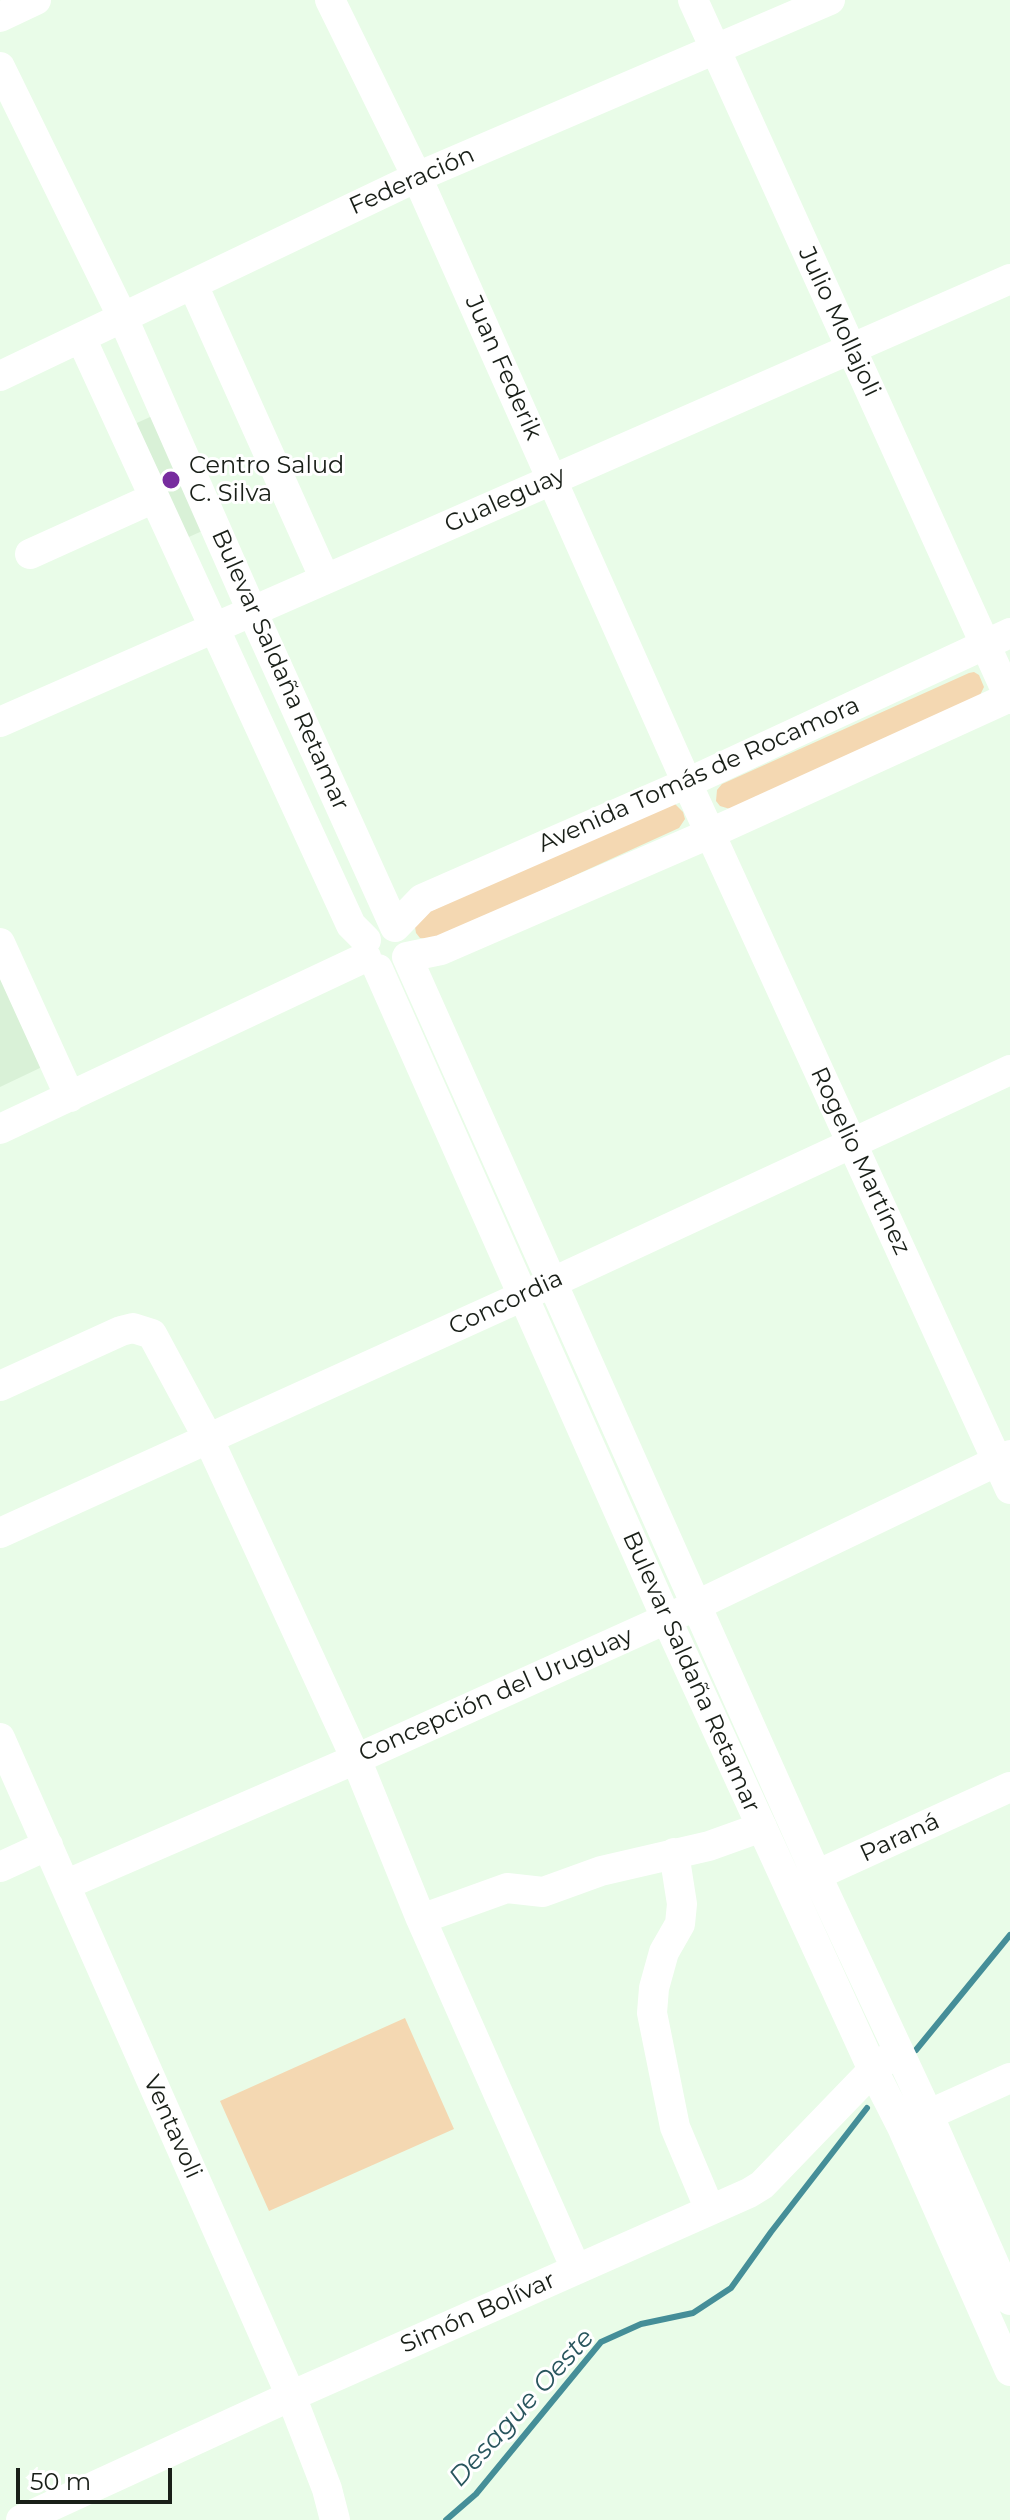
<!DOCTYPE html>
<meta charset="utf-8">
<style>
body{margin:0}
#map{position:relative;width:1010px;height:2520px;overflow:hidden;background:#e9fce8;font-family:Montserrat,sans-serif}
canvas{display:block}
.scale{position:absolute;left:16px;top:2468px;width:156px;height:36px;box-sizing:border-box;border:4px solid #191f18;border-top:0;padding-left:10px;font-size:24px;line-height:28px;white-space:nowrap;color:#191f18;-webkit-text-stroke:6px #fff;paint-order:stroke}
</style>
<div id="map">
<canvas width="1010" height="2520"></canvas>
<div class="scale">50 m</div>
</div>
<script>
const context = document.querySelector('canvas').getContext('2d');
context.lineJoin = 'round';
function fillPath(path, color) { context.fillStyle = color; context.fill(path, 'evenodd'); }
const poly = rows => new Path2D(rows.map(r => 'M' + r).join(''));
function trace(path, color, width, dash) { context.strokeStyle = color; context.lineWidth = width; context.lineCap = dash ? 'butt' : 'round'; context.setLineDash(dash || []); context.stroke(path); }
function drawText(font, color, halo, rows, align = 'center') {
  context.font = font + ' Montserrat,sans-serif'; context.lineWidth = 6; context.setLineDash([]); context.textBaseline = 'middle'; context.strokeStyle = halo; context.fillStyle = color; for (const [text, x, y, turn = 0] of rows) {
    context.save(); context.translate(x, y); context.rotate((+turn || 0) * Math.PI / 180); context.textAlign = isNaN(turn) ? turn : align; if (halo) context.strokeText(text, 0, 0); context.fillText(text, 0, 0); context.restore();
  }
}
fillPath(poly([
 [159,413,209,528,182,540,130,426],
 [0,974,42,1067,0,1087]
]), '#d9f1d7');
fillPath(poly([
 [974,672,979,675,984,687,979,697,730,809,720,806,716,801,717,790,722,784,969,673],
 [669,804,675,804,683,812,685,819,679,828,433,940,420,938,416,933,415,927,422,915],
 [405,2018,454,2129,269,2211,220,2101]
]), '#f4d8b2');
trace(poly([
 [916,2050,1010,1935],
 [446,2520,476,2494,601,2342,641,2324,693,2313,731,2288,771,2232,867,2108]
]), '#458e98', 6);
trace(poly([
 [330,0,417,177,687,783,1010,1489],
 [693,0,1010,699],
 [0,17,36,0],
 [0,67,123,318,252,611,395,927,422,899,687,783,1010,633],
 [193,285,325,579],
 [81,338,351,925,366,940],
 [0,376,417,177,830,0],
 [30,554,154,498],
 [1010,697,711,833,441,950,407,957,817,1876,928,2114,1010,2300],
 [0,722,1010,279],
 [0,943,70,1097],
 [378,969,666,1618,873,2070,902,2127,1010,2371],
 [0,1129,366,957],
 [0,1386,121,1331,133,1328,152,1334,208,1438,356,1759,421,1919,576,2269],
 [0,1533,523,1296,1010,1070],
 [0,1738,291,2396,327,2489,335,2520],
 [674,1853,682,1904,680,1924,664,1952,654,1988,652,2013,675,2127,710,2210],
 [0,1867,48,1845],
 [799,1883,1010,1787],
 [65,1885,356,1759,697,1605,1010,1455],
 [421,1919,507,1888,543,1892,601,1871,709,1846,762,1827],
 [910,2123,1010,2078],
 [21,2520,291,2396,749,2193,762,2185,873,2070,887,2059]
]), '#fff', 30);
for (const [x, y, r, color] of [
 [171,480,10,"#772c9e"]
]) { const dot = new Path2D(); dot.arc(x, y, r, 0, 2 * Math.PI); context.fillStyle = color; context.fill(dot); trace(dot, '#fff', 3); }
drawText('24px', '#191f18', '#fff', [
 ["Federación",412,181,-24],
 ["Julio Mollajoli",839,322,65],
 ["Juan Federik",503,368,66],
 ["Gualeguay",505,500,-24],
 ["Bulevar Saldaña Retamar",280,670,66],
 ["Avenida Tomás de Rocamora",699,775,-24],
 ["Rogelio Martínez",860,1161,65],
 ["Concordia",506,1303,-25],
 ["Bulevar Saldaña Retamar",691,1672,66],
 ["Concepción del Uruguay",496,1695,-24],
 ["Paraná",900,1838,-25],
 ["Ventavoli",172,2127,66],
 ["Simón Bolívar",478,2313,-24]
]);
drawText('24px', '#191f18', '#fff', [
 ["Centro Salud",189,466],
 ["C. Silva",189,494]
], 'left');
drawText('italic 26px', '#29565e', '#fff', [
 ["Desague Oeste",522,2408,-48]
]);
</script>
